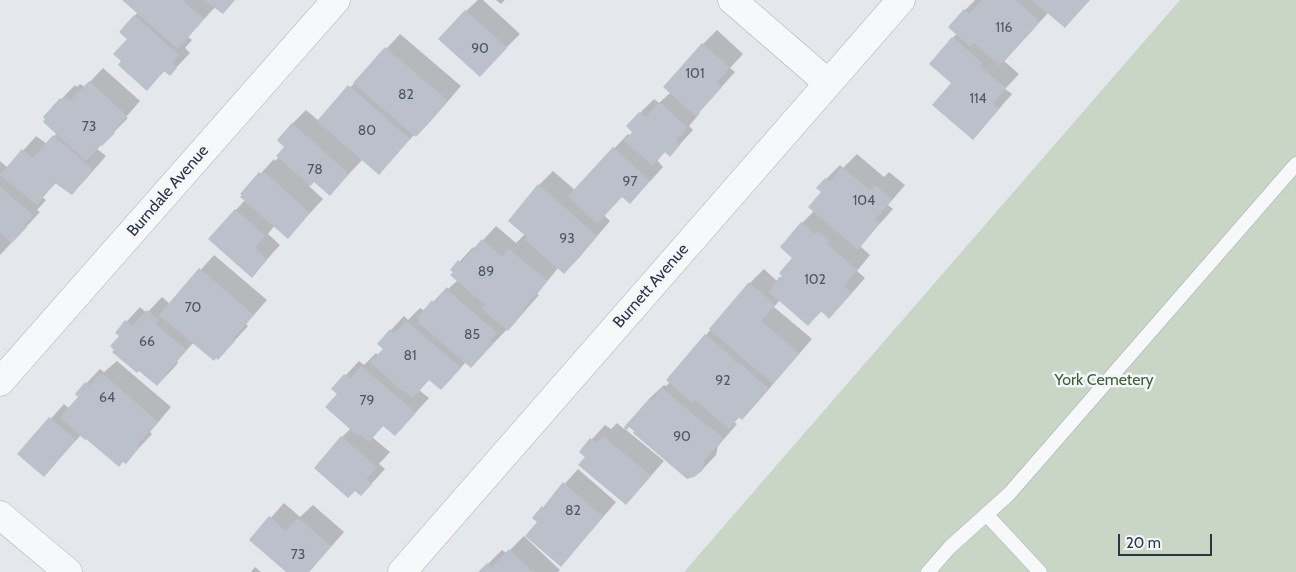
<!DOCTYPE html>
<style>
body{margin:0}
#map{position:relative;width:1296px;height:572px;overflow:hidden;background:#e4e7ec;font-family:Cabin,sans-serif}
canvas{display:block}
.scale{position:absolute;left:1118px;top:534px;width:94px;height:22px;box-sizing:border-box;border:2px solid #2b3445;border-top:0;padding-left:6px;font-size:15px;line-height:18px;white-space:nowrap;color:#2b3445;-webkit-text-stroke:4px #f4f6f9;paint-order:stroke}
</style>
<div id="map">
<canvas width="1296" height="572"></canvas>
<div class="scale">20 m</div>
</div>
<script>
const context = document.querySelector('canvas').getContext('2d');
context.lineJoin = 'round';
function fillPath(path, color) { context.fillStyle = color; context.fill(path, 'evenodd'); }
const poly = rows => new Path2D(rows.map(r => 'M' + r).join(''));
function trace(path, color, width, dash) { context.strokeStyle = color; context.lineWidth = width; context.lineCap = dash ? 'butt' : 'round'; context.setLineDash(dash || []); context.stroke(path); }
function drawText(font, color, halo, rows, align = 'center') {
  context.font = font + ' Cabin,sans-serif'; context.lineWidth = 5; context.setLineDash([]); context.textBaseline = 'middle'; context.strokeStyle = halo; context.fillStyle = color; for (const [text, x, y, turn = 0] of rows) {
    context.save(); context.translate(x, y); context.rotate((+turn || 0) * Math.PI / 180); context.textAlign = isNaN(turn) ? turn : align; if (halo) context.strokeText(text, 0, 0); context.fillText(text, 0, 0); context.restore();
  }
}
fillPath(poly([
 [1180,0,1296,0,1296,572,684,572]
]), '#c9d6c5');
fillPath(poly([
 [124,0,235,0,216,6,188,37,192,40,185,48,190,53,170,74,165,70,161,75,123,61,128,39,121,32,138,12],
 [478,0,483,0,520,34,493,61,466,11],
 [496,0,505,0,501,4],
 [975,0,1090,0,1065,27,1048,13,1004,61,1019,74,1005,89,1012,94,973,139,953,83,952,38,957,34,965,10],
 [717,30,743,54,730,68,735,72,699,112,700,113,689,126,693,130,670,155,666,151,657,160,663,167,644,188,622,196,604,215,610,221,578,259,564,273,558,268,537,294,539,295,521,315,485,352,466,362,441,389,430,379,419,390,429,398,395,435,384,425,372,437,390,452,379,464,385,469,361,495,342,437,351,428,339,394,333,389,359,361,364,365,376,353,378,355,384,348,379,343,404,316,408,320,420,308,425,311,447,287,448,289,458,280,452,270,473,247,475,249,496,226,516,243,525,234,539,185,553,171,575,190,628,134,630,136,634,132,628,126,640,113,654,99,659,103,671,92,703,44],
 [400,34,461,86,430,122,416,136,415,134,379,173,363,159,330,194,315,180,309,186,323,199,288,237,275,225,268,234,280,245,252,276,210,239,245,200,242,194,274,159,275,161,279,157,286,147,292,124,306,110,319,121],
 [103,68,140,101,126,117,128,118,97,149,106,156,86,179,72,193,57,182,42,197,46,200,37,210,40,212,0,255,0,161,8,168,36,136,47,144,57,133,44,117,75,85,77,87,80,84,85,87],
 [857,154,884,177,889,172,905,185,888,205,893,209,860,246,870,255,857,271,865,278,843,303,822,311,808,324,780,300,774,307,812,339,756,404,734,422,737,424,718,446,716,455,702,470,629,426,625,429,664,461,626,504,587,457,580,452,605,425,611,429,617,423,624,429,650,398,664,385,666,386,670,382,668,380,750,283,764,269,778,282,794,258,802,223,814,211,826,179,840,165,843,168],
 [214,255,267,300,246,324,248,326,218,359,193,343,177,361,178,363,171,371,157,385,121,336,117,332,140,307,147,313,162,297,170,304],
 [117,361,171,407,150,432,152,434,125,463,81,435,44,475,19,454,64,404,70,409,80,397,76,394,100,369,104,372],
 [578,469,616,502,574,551,534,518],
 [284,503,300,517,313,505,344,532,309,572,288,572,251,540],
 [524,536,560,570,558,572,480,572,502,550,507,553],
 [255,567,261,572,251,572]
]), '#0003');
fillPath(poly([
 [122,0,182,0,204,19,178,49],
 [204,0,235,0,223,14],
 [982,0,1016,0,1040,22,1000,66,974,43,970,47,948,27,964,9,969,14],
 [1032,0,1089,0,1065,28],
 [465,10,507,48,480,77,438,39],
 [134,15,179,55,172,63,177,68,170,76,164,71,147,91,118,65,121,61,113,54,127,39,119,32],
 [952,37,982,63,979,66,1006,88,993,104,999,109,973,140,932,105,951,83,929,64],
 [702,43,730,68,717,82,722,87,696,116,663,87],
 [385,47,448,101,416,137,353,83],
 [89,81,127,116,113,131,115,133,102,146,101,145,86,161,43,122,45,119,43,117,60,98,62,100,66,97,70,101],
 [348,85,410,139,379,175,317,121],
 [659,102,687,127,676,141,680,145,670,157,665,152,653,166,624,141,632,132,626,126,639,112,646,117],
 [292,123,349,174,330,196,314,182,311,186,276,156,284,147,277,140],
 [53,135,93,170,72,195,55,183,37,205,0,175,22,149,33,158],
 [613,147,650,181,630,204,622,197,597,224,568,196],
 [842,167,870,191,875,185,892,200,875,219,880,223,858,250,808,207,821,192,816,188,825,178,830,182],
 [263,171,310,213,288,239,240,197,242,195,240,194,259,172,261,174],
 [538,184,597,236,564,274,525,240,527,237,508,221],
 [0,187,33,215,24,225,27,227,12,243,0,233],
 [235,209,265,236,255,248,267,260,252,278,208,239],
 [801,222,815,234,817,231,829,241,827,244,857,270,844,286,852,293,829,319,821,311,808,326,769,292,779,277,783,277,779,273,792,258,780,247],
 [482,239,502,257,509,249,547,281,524,308,526,310,508,331,482,309,485,305,450,275,453,272,450,270,458,260,461,263],
 [199,268,254,315,233,339,235,341,218,360,216,358,214,361,159,315],
 [749,282,775,305,761,321,799,354,773,384,709,329],
 [446,289,497,333,490,340,494,343,471,368,418,322,420,320,417,318,432,300,434,303],
 [147,310,158,320,155,324,187,350,164,376,165,377,157,386,139,371,137,373,112,352,114,350,110,346,119,336,115,333,125,320,132,326],
 [406,321,461,368,441,390,429,380,413,398,403,390,402,391,370,362,383,349,377,344,390,329,394,333],
 [705,334,733,358,732,359,738,364,739,363,769,389,742,420,739,417,729,429,695,400,692,403,666,380],
 [361,366,416,413,395,436,383,426,369,442,360,434,358,436,325,407,337,394,331,389,344,374,351,378],
 [103,374,158,422,137,446,139,448,126,464,123,462,119,467,86,439,85,440,60,417,78,397,75,394,85,382,91,387,91,385,97,377],
 [662,388,708,427,709,426,724,438,704,461,702,471,694,477,687,479,633,433,634,431,629,427,627,430,624,427,650,398,652,400],
 [49,417,76,440,44,477,17,454],
 [341,436,377,467,366,479,372,484,361,496,355,491,348,498,314,468],
 [603,436,651,476,626,505,578,465,585,457,579,452,590,438,597,443],
 [563,482,603,517,561,567,525,536,537,522,532,518,542,506,547,510,544,506],
 [269,516,286,531,298,518,331,546,309,572,286,572,249,540],
 [509,549,533,572,478,572,487,563,492,567]
]), '#bbc0ca');
const service = poly([
 [986,514,1040,572],
 [928,572,950,547,1009,494,1296,164]
]);
const minor = poly([
 [732,0,828,83],
 [0,382,336,0],
 [0,515,68,572],
 [402,572,901,0]
]);
trace(service, '#a9aeb7', 15);
trace(minor, '#a9aeb7', 29);
trace(service, '#f7f8fa', 14);
trace(minor, '#f7f8fa', 28);
drawText('14px', '#4f5766', null, [
 ["116",1004,28],
 ["90",480,49],
 ["101",695,74],
 ["82",406,95],
 ["114",978,99],
 ["73",89,127],
 ["80",367,131],
 ["78",315,170],
 ["97",630,182],
 ["104",864,201],
 ["93",567,239],
 ["89",486,272],
 ["102",815,280],
 ["70",193,308],
 ["85",472,335],
 ["66",147,342],
 ["81",410,356],
 ["92",723,381],
 ["64",107,398],
 ["79",367,401],
 ["90",682,437],
 ["82",573,511],
 ["73",298,555]
]);
drawText('16px', '#2b3445', '#f4f6f9', [
 ["Burndale Avenue",168,191,-49],
 ["Burnett Avenue",651,286,-49]
]);
drawText('16px', '#3f6138', '#f4f6f9', [
 ["York Cemetery",1104,380]
]);
</script>
